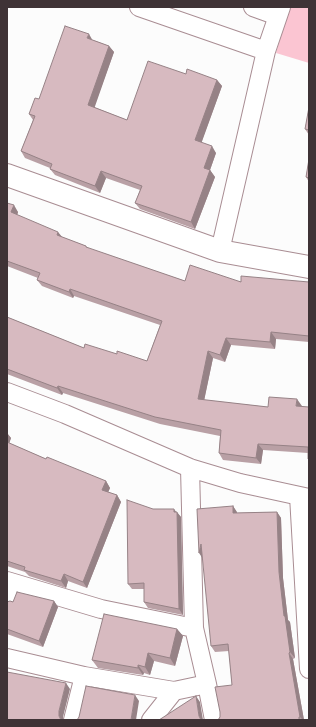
<!DOCTYPE html>
<style>
body{margin:0}
#map{position:relative;width:316px;height:727px;overflow:hidden;background:#fcfcfc;font-family:Raleway,sans-serif}
canvas{display:block}
.frame{position:absolute;inset:0;border:8px solid #3f3336;pointer-events:none}
</style>
<div id="map">
<canvas width="316" height="727"></canvas>
<div class="frame"></div>
</div>
<script>
const context = document.querySelector('canvas').getContext('2d');
context.lineJoin = 'round';
function fillPath(path, color) { context.fillStyle = color; context.fill(path, 'evenodd'); }
const poly = rows => new Path2D(rows.map(r => 'M' + r).join(''));
function trace(path, color, width, dash) { context.strokeStyle = color; context.lineWidth = width; context.lineCap = dash ? 'butt' : 'round'; context.setLineDash(dash || []); context.stroke(path); }
fillPath(poly([
 [289,7,309,7,309,63,276,53]
]), '#fbc5d2');
const street = poly([
 [139,7,266,51],
 [253,7,278,16],
 [220,251,266,51,281,7],
 [7,392,65,414,190,468,240,483,309,498],
 [190,468,194,628,207,684,214,720],
 [299,496,309,669],
 [7,581,101,609,194,628],
 [7,599,10,583],
 [7,658,84,676,174,691,207,684],
 [73,720,84,676],
 [151,720,174,691]
]);
const secondary = poly([
 [7,175,220,251,309,267]
]);
trace(street, '#a98d93', 20);
trace(secondary, '#a98d93', 24);
trace(street, '#fff', 18);
trace(secondary, '#fff', 22);
fillPath(poly([
 [93,40,109,46,114,52,94,107,127,120,186,74,217,80,222,86,201,143,216,153,210,170,215,177,195,229,140,209,135,203,140,190,106,178,100,193,55,175,50,169,50,168,25,158,21,151,33,120,29,114,39,99],
 [309,107,309,135,305,129],
 [309,159,309,182,306,177],
 [7,203,18,212,17,215,62,237,86,246,87,248,185,281,309,282,309,342,276,339,275,349,231,345,225,362,213,358,204,400,268,407,302,406,302,407,309,407,309,461,308,459,308,453,263,450,261,464,223,460,219,453,220,436,160,424,63,393,62,395,7,374,7,317,84,348,117,354,147,361,160,325,74,296,73,298,42,286,37,280,38,278,7,266],
 [7,433,11,438,9,443,46,459,106,481,110,488,108,492,117,495,121,502,87,588,68,581,66,588,29,576,25,572,7,566],
 [233,506,237,513,277,512,281,518,283,578,288,620,290,622,295,658,293,659,304,720,218,720,220,717,232,685,229,651,215,652,211,646],
 [153,509,176,512,181,517,183,615,148,608,144,602,144,589,132,589,128,584],
 [54,601,58,607,43,647,7,634,7,602],
 [177,629,183,636,175,666,154,661,150,675,144,673,143,675,98,668,92,660]
]), '#b9a0a5');
fillPath(poly([
 [89,34,93,41,87,38],
 [109,46,114,52,93,112,88,105],
 [217,80,222,86,200,147,195,140],
 [212,146,216,153,210,170,215,177,195,229,191,222,204,168],
 [101,171,106,178,100,193,95,186],
 [14,205,18,212,16,219,11,212],
 [58,232,63,238,57,235],
 [70,289,74,296,73,298,69,292],
 [271,332,276,339,275,349,270,342],
 [226,338,231,345,225,362,220,355],
 [208,351,213,358,203,406,198,399],
 [58,386,63,393,62,395,57,388],
 [297,399,302,406,301,413,296,406],
 [7,433,11,438,8,447,7,445],
 [258,444,263,450,261,464,256,458],
 [106,481,110,488,106,497,102,490],
 [117,495,121,502,87,588,83,582],
 [233,506,237,512,237,519,233,513],
 [174,509,177,513,177,512,181,517,183,615,179,609],
 [277,512,281,518,283,578,288,620,290,622,295,658,290,652,284,616,279,572],
 [201,544,203,559,199,553],
 [64,574,68,581,66,588,61,581],
 [54,601,58,607,43,647,39,641],
 [177,629,183,636,175,666,170,658],
 [148,653,154,661,150,675,145,667],
 [289,653,293,659,304,720,303,720,300,717],
 [138,665,144,673,143,675,138,668],
 [66,683,70,689,63,717,63,720,61,720,59,716,59,711],
 [135,695,139,701,136,720,131,720],
 [196,696,200,702,203,720,201,720,199,716]
]), '#968286');
const building = poly([
 [65,26,89,34,87,38,109,46,88,105,127,120,148,61,186,74,187,69,217,80,195,140,212,146,204,168,210,170,191,222,135,203,142,186,101,171,95,186,50,169,52,164,21,151,35,116,29,114,35,98,39,99,65,26],
 [309,107,309,130,305,129,309,107],
 [309,159,309,178,306,177,309,159],
 [7,203,14,205,11,212,58,232,57,235,86,246,86,247,185,281,190,265,241,282,241,276,309,282,309,336,271,332,270,342,226,338,220,355,208,351,198,399,268,407,269,397,297,399,296,406,309,407,309,459,308,459,308,447,258,444,256,458,219,453,221,430,155,417,58,386,57,388,7,369,7,317,84,348,85,344,117,354,117,351,147,361,162,321,70,289,69,292,37,280,40,273,7,261,7,203],
 [7,442,46,459,47,457,106,481,102,490,117,495,83,582,64,574,61,581,24,570,25,567,7,561,7,442],
 [127,500,153,509,174,509,174,512,177,512,179,609,144,602,144,583,128,584,127,500],
 [233,506,233,513,277,512,279,572,284,616,285,616,290,652,289,653,300,717,299,717,299,720,218,720,220,717,220,712,215,687,232,685,228,644,211,646,201,544,199,553,197,509,233,506],
 [17,592,54,601,39,641,7,629,7,602,10,601,13,602,17,592],
 [104,614,177,629,170,658,148,653,145,667,138,665,138,668,92,660,104,614],
 [7,672,66,683,59,711,59,716,61,720,7,720,7,672],
 [86,686,135,695,131,720,77,720,79,717,86,686],
 [196,696,199,716,201,720,159,720,196,696]
]);
fillPath(building, '#d7bac0');
trace(building, '#968286', 1);
</script>
